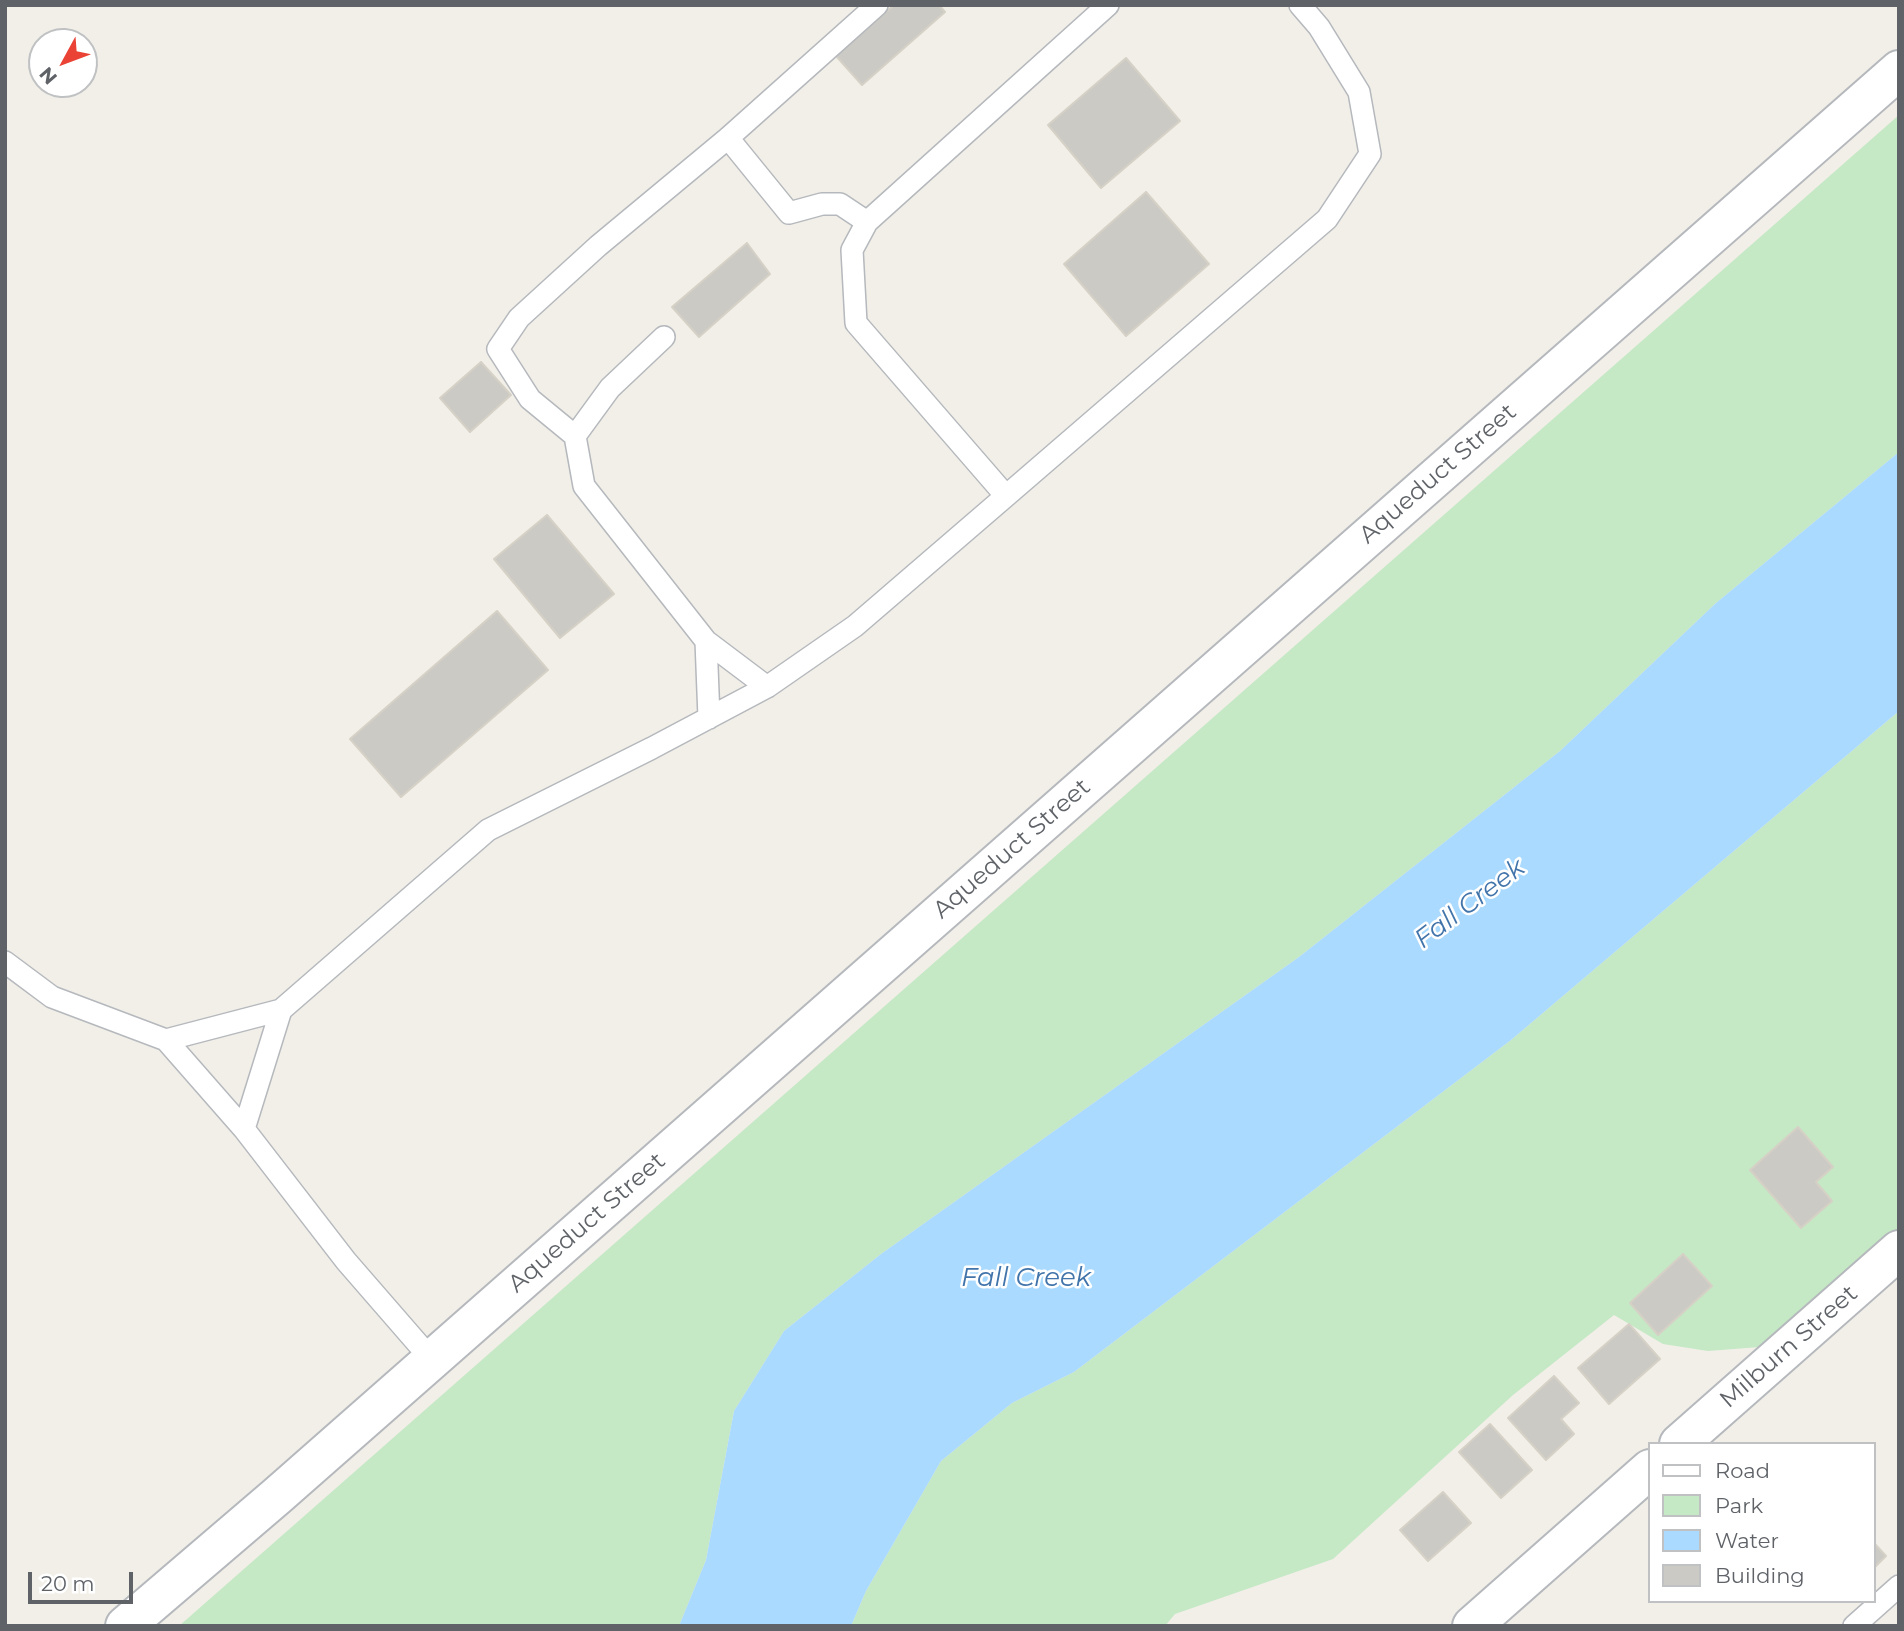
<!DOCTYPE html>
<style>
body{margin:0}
#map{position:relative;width:1904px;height:1631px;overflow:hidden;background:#f1efe8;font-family:Montserrat,sans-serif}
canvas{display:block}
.frame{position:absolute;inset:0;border:7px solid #5f6368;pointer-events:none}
.legend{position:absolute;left:1648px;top:1442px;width:228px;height:161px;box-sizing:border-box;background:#fff;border:2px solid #bfc1c3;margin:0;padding:9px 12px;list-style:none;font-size:21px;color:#5f6368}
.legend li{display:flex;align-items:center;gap:14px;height:35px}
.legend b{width:35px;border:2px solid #bfc1c3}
.north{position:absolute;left:28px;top:28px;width:70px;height:70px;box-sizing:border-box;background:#fff;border:2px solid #bfc1c3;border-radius:50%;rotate:229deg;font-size:19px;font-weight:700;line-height:28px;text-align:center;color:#5f6368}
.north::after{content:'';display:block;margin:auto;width:24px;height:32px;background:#ea4335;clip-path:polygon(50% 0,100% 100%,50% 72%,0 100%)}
.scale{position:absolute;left:28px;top:1572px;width:105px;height:32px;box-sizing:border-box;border:4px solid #5f6368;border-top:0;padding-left:9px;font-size:21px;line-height:24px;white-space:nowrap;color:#5f6368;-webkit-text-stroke:5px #fff;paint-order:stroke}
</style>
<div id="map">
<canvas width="1904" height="1631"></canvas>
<div class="frame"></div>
<ul class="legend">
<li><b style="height:9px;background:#fff"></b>Road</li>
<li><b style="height:19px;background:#c5e8c5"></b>Park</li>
<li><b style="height:19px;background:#aadaff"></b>Water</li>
<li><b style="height:19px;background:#cccac5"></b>Building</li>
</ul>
<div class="north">N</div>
<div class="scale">20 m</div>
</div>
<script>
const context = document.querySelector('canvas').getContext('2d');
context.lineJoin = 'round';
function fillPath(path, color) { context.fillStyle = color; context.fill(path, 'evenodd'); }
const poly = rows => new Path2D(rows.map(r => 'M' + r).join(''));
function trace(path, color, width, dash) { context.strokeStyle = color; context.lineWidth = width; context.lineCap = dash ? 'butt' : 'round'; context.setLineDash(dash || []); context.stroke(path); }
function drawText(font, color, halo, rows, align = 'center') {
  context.font = font + ' Montserrat,sans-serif'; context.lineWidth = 5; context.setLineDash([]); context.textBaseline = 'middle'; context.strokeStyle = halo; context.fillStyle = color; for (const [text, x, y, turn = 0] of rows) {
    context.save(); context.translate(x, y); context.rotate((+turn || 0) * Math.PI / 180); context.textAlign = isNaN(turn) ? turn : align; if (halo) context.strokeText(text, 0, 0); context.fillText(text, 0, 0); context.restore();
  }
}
fillPath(poly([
 [1899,115,1899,452,1716,603,1560,751,1299,957,881,1254,784,1331,734,1411,706,1560,679,1626,179,1626],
 [1899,711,1899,1233,1772,1346,1708,1351,1663,1344,1614,1315,1513,1395,1333,1559,1175,1614,1165,1626,851,1626,866,1591,941,1461,1012,1403,1074,1372,1511,1040]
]), '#c5e8c5');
fillPath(poly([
 [1899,452,1899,711,1511,1040,1074,1372,1012,1403,941,1461,866,1591,851,1626,679,1626,706,1560,734,1411,784,1331,881,1254,1299,957,1560,751,1716,603]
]), '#aadaff');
const building = poly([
 [894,5,939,5,945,12,862,85,836,56,894,5],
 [1126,58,1180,121,1101,188,1048,125,1126,58],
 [1146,192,1209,264,1126,336,1064,264,1146,192],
 [747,243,770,274,699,337,672,307,747,243],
 [481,362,511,395,470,432,440,398,481,362],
 [547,515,614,594,560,638,494,559,547,515],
 [497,611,548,670,401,797,350,739,497,611],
 [1798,1127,1833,1167,1816,1182,1832,1201,1801,1228,1750,1170,1798,1127],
 [1683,1254,1712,1286,1658,1335,1630,1303,1683,1254],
 [1629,1324,1660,1359,1609,1404,1578,1368,1629,1324],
 [1554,1376,1579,1403,1561,1419,1574,1434,1546,1460,1508,1418,1554,1376],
 [1490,1424,1532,1470,1501,1498,1459,1452,1490,1424],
 [1443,1492,1471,1523,1428,1561,1400,1530,1443,1492],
 [1874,1543,1886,1556,1874,1568,1874,1543]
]);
fillPath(building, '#cccac5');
trace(building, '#d6d1c6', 2);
const service = poly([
 [1108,5,867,222,852,250,856,323,1006,496,1327,219,1370,154,1359,92,1319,27,1300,5],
 [728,138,789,213,822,204,840,204,867,222],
 [575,436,610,388,664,337],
 [706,641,584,486,575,436,530,399,498,349,519,318,598,246,728,138,877,5],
 [709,718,706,641,767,687],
 [5,962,52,997,166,1040,244,1129,281,1010,166,1040],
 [281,1010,488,830,652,748,767,687,855,626,1006,496],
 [244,1129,346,1261,432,1360],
 [1854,1626,1899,1586]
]);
const minor = poly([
 [1679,1444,1899,1250],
 [125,1626,277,1496,1899,70],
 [1472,1626,1650,1469]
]);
trace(service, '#b5b8bc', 24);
trace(minor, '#b5b8bc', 42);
trace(service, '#fff', 21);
trace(minor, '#fff', 38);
drawText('24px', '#5f6368', '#fff', [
 ["Aqueduct Street",1438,474,-41],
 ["Aqueduct Street",1012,849,-41],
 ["Aqueduct Street",587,1223,-41],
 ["Milburn Street",1789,1347,-41]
]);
drawText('italic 26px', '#4174aa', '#fff', [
 ["Fall Creek",1470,904,-37],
 ["Fall Creek",1026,1278]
]);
</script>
